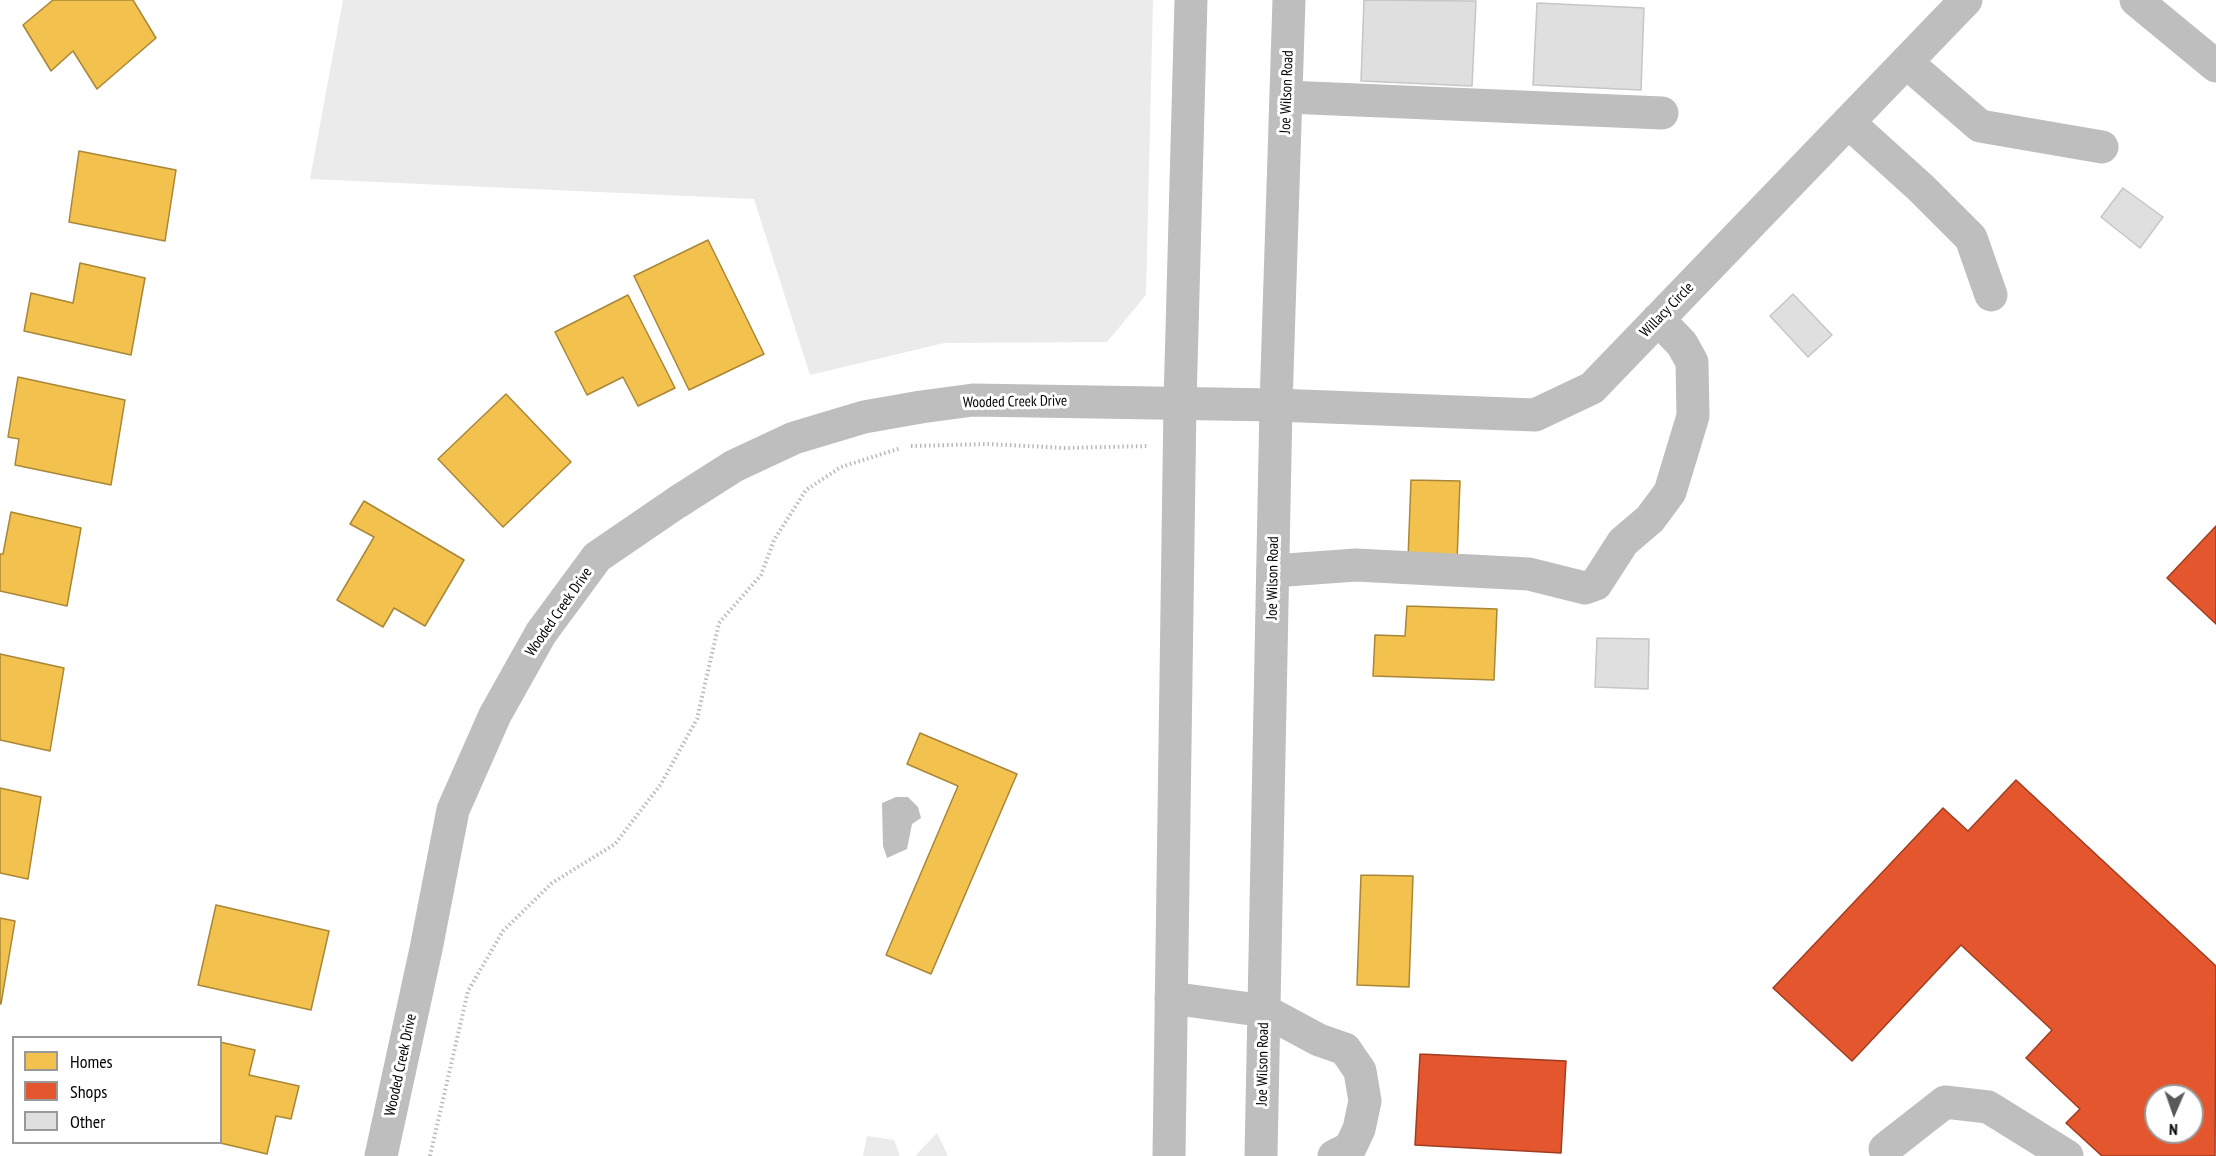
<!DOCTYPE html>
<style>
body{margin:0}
#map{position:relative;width:2216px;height:1156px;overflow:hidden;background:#fff;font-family:"PT Sans Narrow",sans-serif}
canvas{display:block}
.legend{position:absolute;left:12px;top:1036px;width:210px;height:108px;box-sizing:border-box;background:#fff;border:2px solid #999;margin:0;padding:8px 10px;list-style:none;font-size:18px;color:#000}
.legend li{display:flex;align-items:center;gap:12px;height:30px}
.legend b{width:30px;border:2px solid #999}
.north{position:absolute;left:2144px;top:1084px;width:60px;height:60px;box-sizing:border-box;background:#fff;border:2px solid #999;border-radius:50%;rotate:182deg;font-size:16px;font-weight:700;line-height:24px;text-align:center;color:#000}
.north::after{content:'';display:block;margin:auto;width:21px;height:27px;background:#595959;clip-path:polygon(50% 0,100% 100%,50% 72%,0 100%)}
</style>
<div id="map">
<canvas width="2216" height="1156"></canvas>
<ul class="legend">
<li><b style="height:16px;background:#f2c14e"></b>Homes</li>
<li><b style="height:16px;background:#e4572e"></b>Shops</li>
<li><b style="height:16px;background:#dfdfdf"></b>Other</li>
</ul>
<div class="north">N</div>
</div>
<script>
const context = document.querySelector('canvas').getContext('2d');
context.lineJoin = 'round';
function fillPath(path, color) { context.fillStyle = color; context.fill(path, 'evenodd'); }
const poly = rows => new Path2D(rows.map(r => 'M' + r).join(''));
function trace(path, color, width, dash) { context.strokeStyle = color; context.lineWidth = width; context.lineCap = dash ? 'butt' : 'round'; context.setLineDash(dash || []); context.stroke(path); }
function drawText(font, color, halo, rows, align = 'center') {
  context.font = font + ' "PT Sans Narrow",sans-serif'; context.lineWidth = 6; context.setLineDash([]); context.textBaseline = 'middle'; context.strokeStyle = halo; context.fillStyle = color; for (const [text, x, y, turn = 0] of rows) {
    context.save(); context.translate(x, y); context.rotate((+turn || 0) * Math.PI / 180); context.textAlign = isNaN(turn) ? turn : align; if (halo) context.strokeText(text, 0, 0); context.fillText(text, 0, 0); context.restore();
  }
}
fillPath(poly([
 [343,0,1153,0,1146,295,1107,342,944,343,810,375,754,199,310,179],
 [937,1133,948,1156,916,1156,916,1155],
 [867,1136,894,1140,900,1156,863,1156]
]), '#ebebeb');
fillPath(poly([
 [896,797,908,797,918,807,921,818,912,824,907,849,887,858,883,846,882,803]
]), '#bebebe');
const homes = poly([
 [53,0,133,0,156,38,97,89,73,51,51,71,23,25,53,0],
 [79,151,176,170,165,241,69,222,79,151],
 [708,240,764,354,689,390,634,276,708,240],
 [80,263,145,278,131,355,24,331,31,293,73,303,80,263],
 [628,295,675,388,638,406,623,377,587,395,555,332,628,295],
 [18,377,125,400,111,485,15,465,19,439,8,437,18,377],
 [506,394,571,462,503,527,438,459,506,394],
 [1411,480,1460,481,1457,561,1408,559,1411,480],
 [364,501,464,560,425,626,394,608,383,627,337,600,374,537,350,524,364,501],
 [11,512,81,528,67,606,0,591,0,554,3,554,11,512],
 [1407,606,1497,609,1494,680,1373,676,1375,635,1405,636,1407,606],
 [0,654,64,668,50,751,0,740,0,654],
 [920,733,1017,774,931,974,886,955,958,786,907,764,920,733],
 [0,788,41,797,28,879,0,873,0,788],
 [1361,875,1413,876,1409,987,1357,985,1361,875],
 [216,905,329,931,311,1010,198,985,216,905],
 [0,918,15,921,1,1004,0,1004,0,918],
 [220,1042,255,1050,249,1075,299,1086,291,1119,276,1116,267,1154,216,1142,220,1142,220,1042]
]);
fillPath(homes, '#f2c14e');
trace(homes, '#a98737', 1.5);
const shops = poly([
 [2216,526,2216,624,2167,578,2216,526],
 [2016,780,2216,966,2215,1156,2102,1156,2066,1123,2080,1109,2026,1058,2052,1030,1961,945,1852,1061,1773,988,1943,808,1968,831,2016,780],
 [2156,1096,2192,1096,2192,1132,2156,1132,2156,1096],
 [1420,1054,1566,1061,1561,1153,1415,1145,1420,1054]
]);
fillPath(shops, '#e4572e');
trace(shops, '#a03d20', 1.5);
const building = poly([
 [1364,0,1476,1,1472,86,1361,81,1364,0],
 [1537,3,1644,8,1641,90,1533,85,1537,3],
 [2123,188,2163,217,2140,248,2101,217,2123,188],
 [1793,294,1832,335,1808,357,1770,316,1793,294],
 [1597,638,1649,639,1648,689,1595,687,1597,638]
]);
fillPath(building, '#dfdfdf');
trace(building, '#c6c6c6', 1.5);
trace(poly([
 [911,446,989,444,1065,448,1147,446],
 [430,1156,468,991,503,931,552,883,615,844,661,784,697,719,719,623,761,575,774,540,806,490,841,467,901,448]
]), '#b9b9b9', 4, [1.5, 3]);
trace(poly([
 [2136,0,2216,66],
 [1906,62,1980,126,2102,147],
 [1287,97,1662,113],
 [1848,122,1921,188,1971,238,1991,295],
 [1273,571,1356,565,1529,574,1585,588,1596,584,1623,542,1650,519,1670,492,1693,416,1692,362,1682,344,1658,319],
 [1265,1011,1319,1040,1345,1049,1360,1071,1365,1101,1359,1129,1350,1148,1334,1156],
 [1885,1149,1945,1102,1988,1107,2067,1156],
 [381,1156,426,949,453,810,495,715,541,633,597,557,676,503,734,466,794,438,864,417,921,407,973,400,1276,405,1535,415,1592,388,1966,0]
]), '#bebebe', 33);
trace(poly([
 [1171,998,1265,1011],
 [1169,1156,1180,403,1191,0],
 [1261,1156,1276,405,1289,0]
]), '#bebebe', 33);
drawText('15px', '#000', '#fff', [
 ["Joe Wilson Road",1287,92,-88],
 ["Willacy Circle",1667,310,-46],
 ["Wooded Creek Drive",1015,402,-1],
 ["Joe Wilson Road",1273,578,-89],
 ["Wooded Creek Drive",559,612,-55],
 ["Joe Wilson Road",1263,1064,-89],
 ["Wooded Creek Drive",401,1065,-78]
]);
</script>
